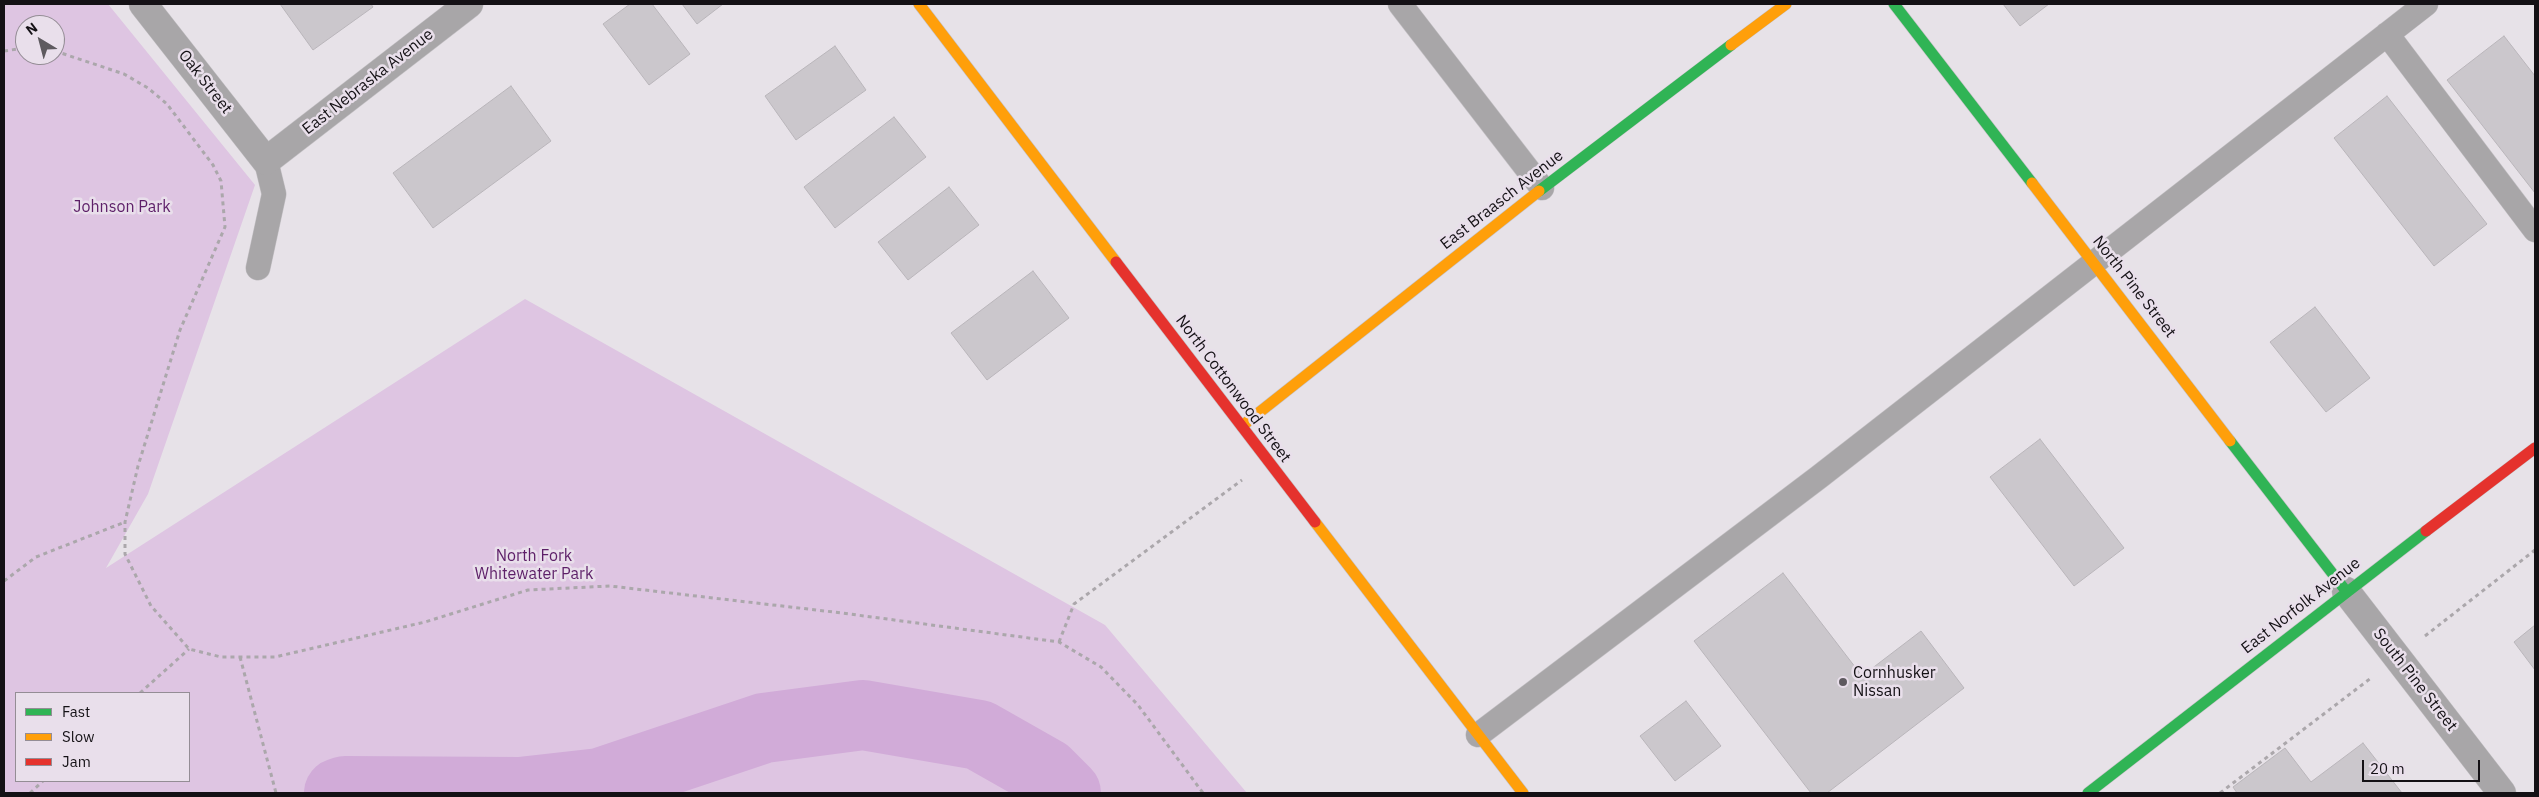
<!DOCTYPE html>
<style>
body{margin:0}
#map{position:relative;width:2539px;height:797px;overflow:hidden;background:#e7e2e8;font-family:"IBM Plex Sans",sans-serif}
canvas{display:block}
.frame{position:absolute;inset:0;border:5px solid #141115;pointer-events:none}
.legend{position:absolute;left:15px;top:692px;width:175px;height:90px;box-sizing:border-box;background:#e9dfeb;border:1px solid #948d95;margin:0;padding:6px 9px;list-style:none;font-size:15px;color:#141115}
.legend li{display:flex;align-items:center;gap:10px;height:25px}
.legend b{width:25px;border:1px solid #948d95}
.north{position:absolute;left:15px;top:15px;width:50px;height:50px;box-sizing:border-box;background:#e9dfeb;border:1px solid #948d95;border-radius:50%;rotate:323deg;font-size:14px;font-weight:700;line-height:20px;text-align:center;color:#141115}
.north::after{content:'';display:block;margin:auto;width:18px;height:22px;background:#5e5a5f;clip-path:polygon(50% 0,100% 100%,50% 72%,0 100%)}
.scale{position:absolute;left:2362px;top:760px;width:118px;height:22px;box-sizing:border-box;border:2px solid #141115;border-top:0;padding-left:6px;font-size:15px;line-height:18px;white-space:nowrap;color:#141115;-webkit-text-stroke:4px #e9dfeb;paint-order:stroke}
</style>
<div id="map">
<canvas width="2539" height="797"></canvas>
<div class="frame"></div>
<ul class="legend">
<li><b style="height:6px;background:#30b455"></b>Fast</li>
<li><b style="height:6px;background:#ff9f0a"></b>Slow</li>
<li><b style="height:6px;background:#e5322d"></b>Jam</li>
</ul>
<div class="north">N</div>
<div class="scale">20 m</div>
</div>
<script>
const context = document.querySelector('canvas').getContext('2d');
context.lineJoin = 'round';
function fillPath(path, color) { context.fillStyle = color; context.fill(path, 'evenodd'); }
const poly = rows => new Path2D(rows.map(r => 'M' + r).join(''));
function trace(path, color, width, dash) { context.strokeStyle = color; context.lineWidth = width; context.lineCap = dash ? 'butt' : 'round'; context.setLineDash(dash || []); context.stroke(path); }
function drawText(font, color, halo, rows, align = 'center') {
  context.font = font + ' "IBM Plex Sans",sans-serif'; context.lineWidth = 5; context.setLineDash([]); context.textBaseline = 'middle'; context.strokeStyle = halo; context.fillStyle = color; for (const [text, x, y, turn = 0] of rows) {
    context.save(); context.translate(x, y); context.rotate((+turn || 0) * Math.PI / 180); context.textAlign = isNaN(turn) ? turn : align; if (halo) context.strokeText(text, 0, 0); context.fillText(text, 0, 0); context.restore();
  }
}
fillPath(poly([
 [4,4,108,4,255,185,148,494,106,568,525,299,1105,625,1247,793,4,793],
 [25,25,55,25,55,55,25,55],
 [16,693,189,693,189,781,16,781]
]), '#dec5e2');
trace(poly([
 [339,793,345,791,520,792,600,783,764,728,863,715,979,735,1046,773,1066,793]
]), '#d1abd8', 70);
const building = poly([
 [280,4,371,4,373,7,313,50,280,4],
 [630,4,652,4,690,54,649,85,603,24,630,4],
 [682,4,723,4,697,24,682,4],
 [2003,4,2049,4,2020,26,2003,4],
 [2504,36,2535,76,2535,193,2447,80,2504,36],
 [835,46,866,90,796,140,765,96,835,46],
 [511,86,551,141,433,228,393,173,511,86],
 [2387,96,2487,224,2434,266,2334,138,2387,96],
 [894,117,926,157,835,228,804,187,894,117],
 [949,187,979,225,908,280,878,242,949,187],
 [1033,271,1069,318,987,380,951,333,1033,271],
 [2315,307,2370,378,2326,412,2270,342,2315,307],
 [2040,439,2124,548,2074,586,1990,477,2040,439],
 [1783,573,1862,676,1921,631,1964,688,1827,793,1811,793,1694,641,1783,573],
 [2535,625,2535,670,2514,642,2535,625],
 [1686,701,1721,746,1675,781,1640,736,1686,701],
 [2363,743,2402,793,2237,793,2233,787,2285,748,2311,782,2363,743]
]);
fillPath(building, '#cbc7cc');
trace(building, '#b9b5ba', 1);
const lane = poly([
 [1400,4,1542,188],
 [2387,34,2535,230],
 [258,268,274,194,266,161],
 [1478,735,1819,477,2426,4]
]);
const street = poly([
 [143,4,266,161,469,4],
 [2346,591,2502,793]
]);
const fast = poly([
 [1894,4,2032,183],
 [1539,191,1731,45],
 [2230,441,2346,591],
 [2088,793,2426,531]
]);
const slow = poly([
 [919,4,1116,262],
 [1731,45,1786,4],
 [2032,183,2230,441],
 [1242,426,1539,191],
 [1315,522,1523,793]
]);
const jam = poly([
 [1116,262,1315,522],
 [2426,531,2535,448]
]);
trace(lane, '#c4c1c5', 25);
trace(street, '#c4c1c5', 29);
trace(fast, '#c4c1c5', 12);
trace(slow, '#c4c1c5', 12);
trace(jam, '#c4c1c5', 12);
trace(poly([
 [4,51,25,48],
 [55,51,124,74,148,88,167,104,213,165,221,181,225,227,180,330,138,466,125,522,125,554,151,606,189,649,221,657,275,657,425,622,528,590,610,586,842,613,1059,642,1101,667,1138,705,1203,793],
 [4,581,36,557,125,522],
 [2425,636,2535,550],
 [1059,642,1074,604,1242,480],
 [240,657,276,793],
 [140,693,189,649],
 [30,793,43,781],
 [2220,793,2371,678]
]), '#aba7ab', 3, [4, 4]);
trace(lane, '#a8a6a8', 24);
trace(street, '#a8a6a8', 28);
trace(fast, '#30b455', 11);
trace(slow, '#ff9f0a', 11);
trace(jam, '#e5322d', 11);
for (const [x, y, r, color] of [
 [1843,682,5,"#5e5a5f"]
]) { const dot = new Path2D(); dot.arc(x, y, r, 0, 2 * Math.PI); context.fillStyle = color; context.fill(dot); trace(dot, '#e9dfeb', 2); }
drawText('16px', '#141115', '#e9dfeb', [
 ["Oak Street",205,82,52],
 ["East Nebraska Avenue",368,82,-38],
 ["East Braasch Avenue",1502,200,-38],
 ["North Pine Street",2134,287,52],
 ["North Cottonwood Street",1233,389,53],
 ["East Norfolk Avenue",2301,606,-38],
 ["South Pine Street",2415,680,52]
]);
drawText('16px', '#5d1f68', '#e9dfeb', [
 ["Johnson Park",122,207],
 ["North Fork",534,556],
 ["Whitewater Park",534,574]
]);
drawText('16px', '#141115', '#e9dfeb', [
 ["Cornhusker",1853,673],
 ["Nissan",1853,691]
], 'left');
</script>
